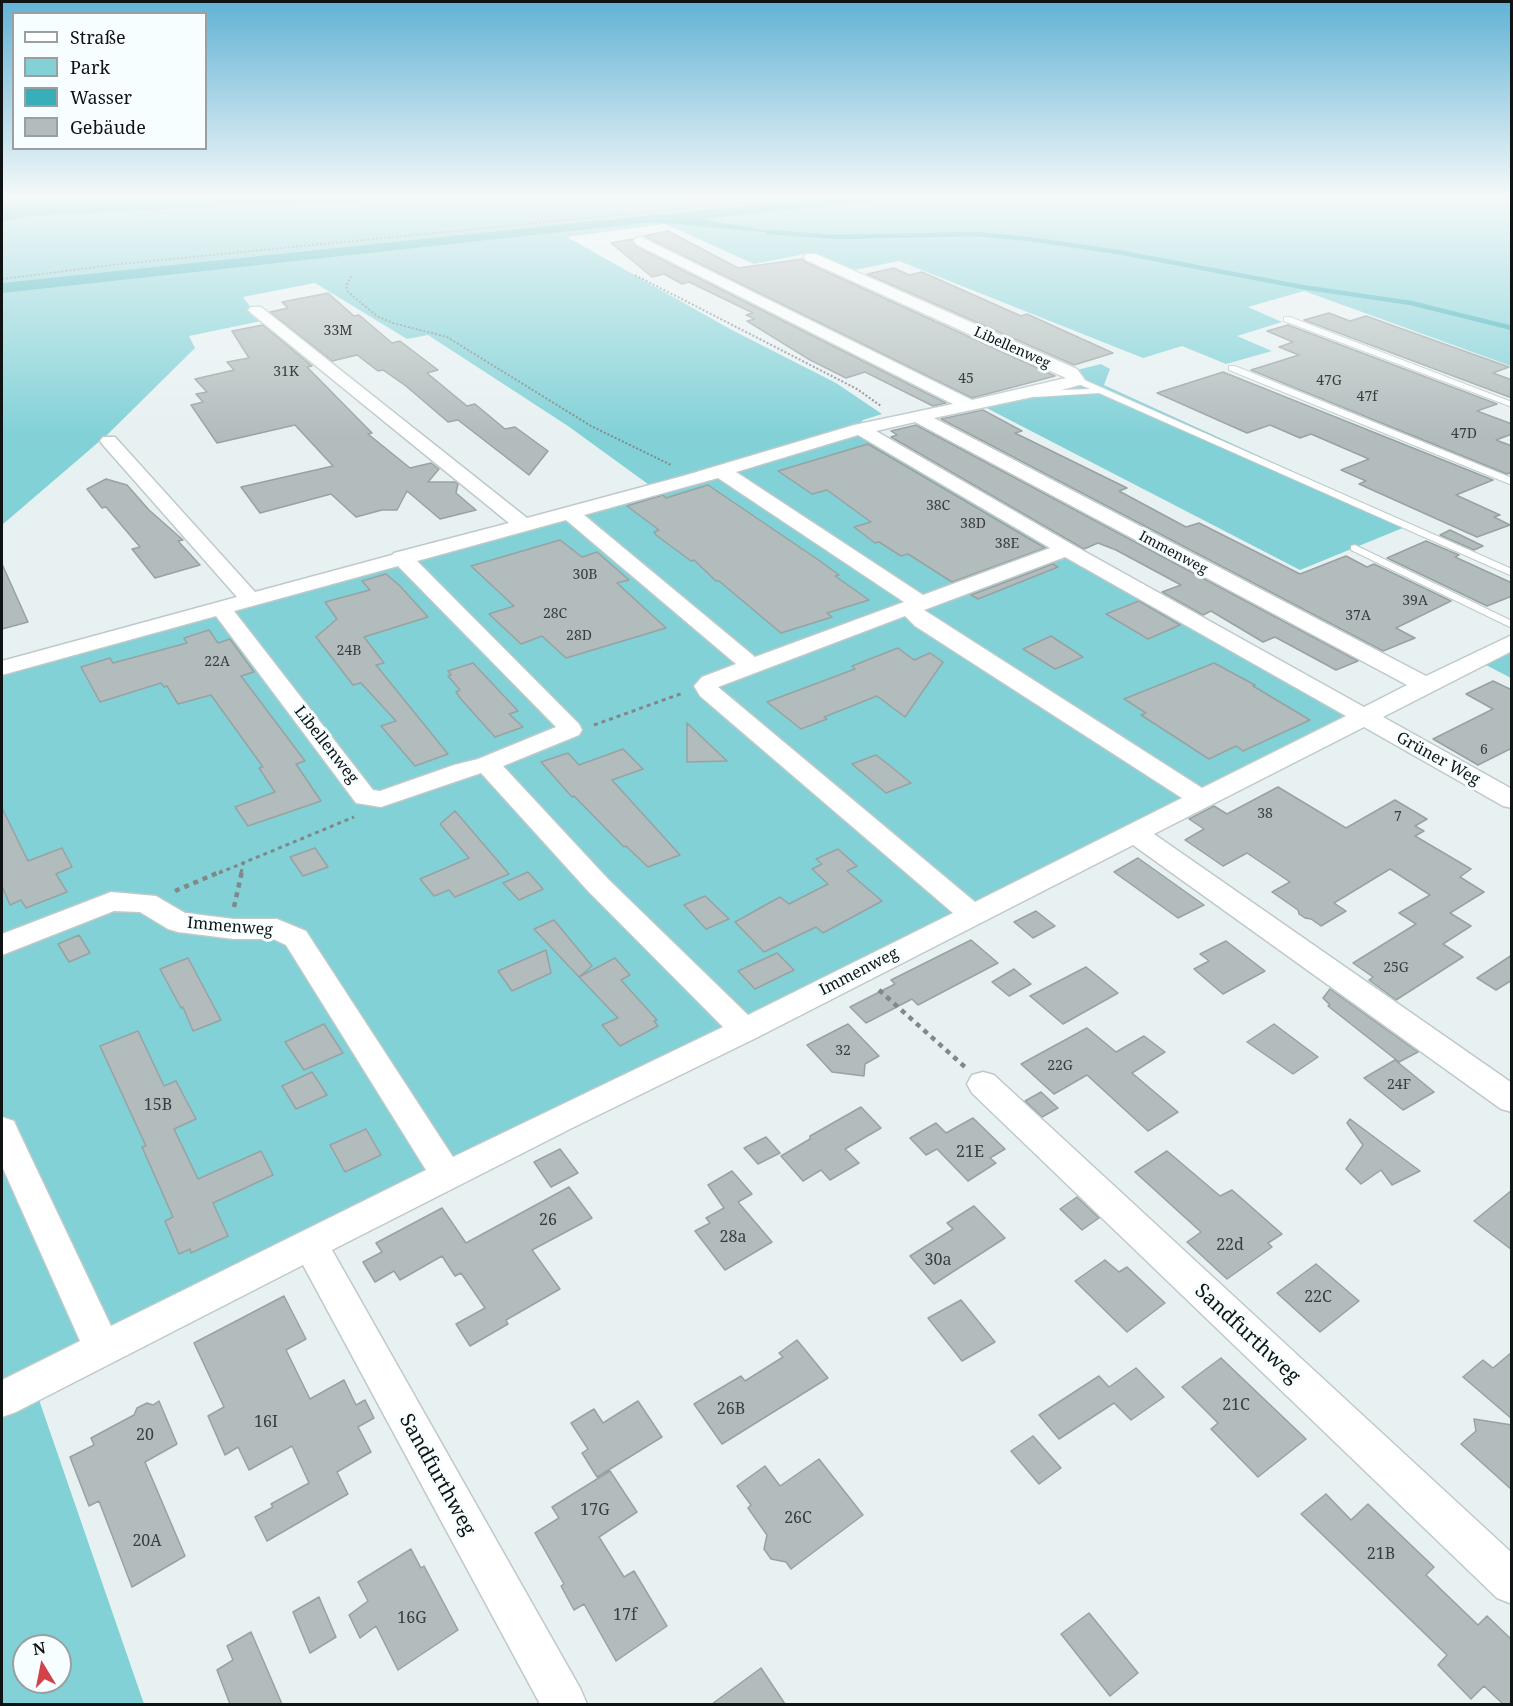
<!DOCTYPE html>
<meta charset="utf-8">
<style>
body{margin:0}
#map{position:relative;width:1513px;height:1706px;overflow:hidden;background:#e8f1f2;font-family:"Noto Serif",serif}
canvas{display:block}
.frame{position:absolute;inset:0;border:3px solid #0f1313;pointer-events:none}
.legend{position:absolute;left:12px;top:12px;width:195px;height:138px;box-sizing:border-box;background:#f6feff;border:2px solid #9aa0a1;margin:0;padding:8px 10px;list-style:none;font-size:18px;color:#0f1313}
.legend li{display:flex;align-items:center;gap:12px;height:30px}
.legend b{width:30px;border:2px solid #9aa0a1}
.north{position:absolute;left:12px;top:1634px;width:60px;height:60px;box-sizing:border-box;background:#f6feff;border:2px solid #9aa0a1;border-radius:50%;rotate:350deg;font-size:16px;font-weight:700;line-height:24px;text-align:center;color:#0f1313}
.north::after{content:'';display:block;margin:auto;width:21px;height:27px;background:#d14249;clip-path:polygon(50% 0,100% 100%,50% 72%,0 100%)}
</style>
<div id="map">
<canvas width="1513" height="1706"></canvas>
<div class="frame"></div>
<ul class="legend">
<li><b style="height:8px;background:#fff"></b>Straße</li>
<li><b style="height:16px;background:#81d1d7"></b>Park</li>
<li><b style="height:16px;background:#38afb8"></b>Wasser</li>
<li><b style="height:16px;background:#b2bcbc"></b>Gebäude</li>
</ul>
<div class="north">N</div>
</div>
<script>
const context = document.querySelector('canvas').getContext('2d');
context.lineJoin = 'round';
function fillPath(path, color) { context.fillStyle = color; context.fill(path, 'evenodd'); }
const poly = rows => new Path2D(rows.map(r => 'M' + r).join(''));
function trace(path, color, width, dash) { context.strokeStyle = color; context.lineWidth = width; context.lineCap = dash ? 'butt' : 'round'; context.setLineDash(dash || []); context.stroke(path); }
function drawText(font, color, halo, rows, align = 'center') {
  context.font = font + ' "Noto Serif",serif'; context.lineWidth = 6; context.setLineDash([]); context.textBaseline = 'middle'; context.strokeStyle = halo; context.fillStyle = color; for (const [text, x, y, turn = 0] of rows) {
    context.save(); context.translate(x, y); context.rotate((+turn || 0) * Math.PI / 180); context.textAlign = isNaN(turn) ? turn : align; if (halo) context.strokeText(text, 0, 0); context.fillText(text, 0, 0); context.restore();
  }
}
fillPath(poly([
 [2,198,1511,198,1511,366,1304,291,1248,307,1282,322,1237,336,1272,351,1226,364,1182,346,1143,358,899,261,850,271,810,253,754,264,665,224,567,237,730,329,836,383,882,414,863,420,856,427,652,487,568,426,428,335,407,339,315,283,243,297,261,321,189,336,195,348,108,434,2,525],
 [1101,364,1110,369,1104,385,1410,525,1300,570,973,401,1062,378,1073,371],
 [860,434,1348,716,972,907,2,1386,2,672],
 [1511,651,1511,678,1484,664],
 [37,1394,144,1704,2,1704,2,1412],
 [24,1646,60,1646,60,1682,24,1682]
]), '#81d1d7');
fillPath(poly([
 [2,198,442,198,199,207,32,216,2,222],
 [832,198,902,198,702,219,786,234,653,222,2,293,2,283,623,218]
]), '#38afb8');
trace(poly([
 [768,232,837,237,976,234,1029,239,1118,252,1302,287,1411,303,1512,328]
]), '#38afb8', 4.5);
const building = poly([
 [668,231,738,268,802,259,805,262,1055,376,972,398,644,236,668,231],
 [633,239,635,246,946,403,933,406,865,372,846,378,810,360,747,321,755,319,746,315,753,313,689,282,682,284,664,274,652,277,611,243,633,239],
 [894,268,909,275,922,272,1021,316,1027,314,1113,353,1074,365,867,274,894,268],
 [328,293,354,316,359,315,392,343,400,341,438,370,427,373,467,406,475,404,505,429,515,427,548,451,529,475,458,420,448,422,406,386,383,370,378,371,357,355,332,361,270,312,288,308,282,302,328,293],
 [1329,313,1350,321,1366,316,1509,367,1493,373,1512,380,1512,398,1304,320,1329,313],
 [263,325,312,366,307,367,372,433,368,434,410,468,431,463,439,469,428,482,455,482,458,484,456,493,476,510,440,519,407,491,397,510,382,510,356,517,331,494,260,513,241,487,333,466,295,425,217,443,191,405,203,402,196,394,207,392,195,379,234,370,227,362,249,358,232,331,263,325],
 [1288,325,1497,404,1477,411,1512,424,1512,434,1496,440,1512,446,1512,472,1507,474,1251,370,1299,355,1279,347,1293,342,1267,331,1288,325],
 [1223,372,1493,480,1456,495,1500,515,1494,517,1510,525,1477,537,1359,484,1366,481,1341,470,1369,459,1311,434,1300,438,1270,425,1247,433,1157,393,1223,372],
 [983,410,1022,431,1015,433,1127,488,1119,491,1186,527,1199,523,1300,574,1346,556,1367,567,1374,564,1451,601,1396,628,1415,638,1383,651,941,419,983,410],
 [916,425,1358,661,1336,670,1275,637,1263,642,1211,611,1203,615,1162,592,1181,585,1116,550,1098,543,1084,549,891,437,897,435,891,431,916,425],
 [868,444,1045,548,952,582,908,554,901,556,879,542,875,543,854,527,871,522,827,490,812,494,778,471,868,444],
 [106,479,127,485,149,510,183,540,178,541,200,565,155,578,132,549,140,547,106,507,102,508,87,489,106,479],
 [708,485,820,561,839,575,835,576,869,600,827,613,832,617,781,633,719,581,716,581,694,560,691,561,656,535,654,532,659,530,627,506,663,495,666,498,708,485],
 [1450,530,1483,546,1474,550,1440,535,1450,530],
 [560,540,582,557,597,552,629,580,617,583,666,628,566,658,542,636,521,644,489,614,514,606,471,566,560,540],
 [1426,541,1459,555,1455,557,1512,583,1512,596,1487,606,1387,558,1426,541],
 [2,564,28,622,2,629,2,564],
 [1053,564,1058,567,978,599,971,595,1053,564],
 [386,574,400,586,428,617,364,637,384,663,376,665,448,754,415,766,381,726,396,721,361,683,353,685,316,637,337,619,325,602,370,590,362,581,386,574],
 [1139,601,1180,625,1148,639,1106,614,1139,601],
 [209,630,218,643,230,639,254,672,241,676,305,761,296,764,321,801,248,826,235,807,275,792,259,768,263,767,211,695,178,704,167,686,164,687,161,683,100,702,81,667,110,658,113,663,187,643,184,638,209,630],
 [1051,636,1083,657,1055,669,1023,649,1051,636],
 [898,648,914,660,930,653,943,662,905,717,877,696,824,717,827,719,801,729,767,702,855,669,852,666,898,648],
 [473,663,518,711,509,714,523,727,495,737,460,698,456,692,460,690,448,676,451,675,448,671,473,663],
 [1214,663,1255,685,1253,686,1310,720,1243,751,1236,746,1209,759,1141,715,1146,713,1124,699,1214,663],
 [1493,681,1512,690,1512,748,1478,765,1433,739,1493,709,1466,694,1493,681],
 [687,723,727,761,687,762,687,723],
 [623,749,643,769,612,780,680,855,648,867,626,846,624,847,574,796,572,797,541,762,568,753,579,765,623,749],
 [876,755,889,765,911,783,886,793,852,764,876,755],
 [1278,787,1346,828,1395,800,1427,819,1415,826,1424,831,1415,836,1471,869,1460,877,1484,892,1450,913,1471,926,1443,944,1463,957,1396,1000,1369,980,1373,977,1353,963,1416,924,1399,913,1430,895,1390,869,1334,903,1346,911,1321,926,1311,919,1305,918,1299,914,1298,910,1272,892,1290,882,1247,853,1223,866,1185,840,1204,829,1189,819,1214,806,1227,814,1278,787],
 [2,808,28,861,62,848,72,867,56,874,67,892,26,908,21,900,10,905,2,886,2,808],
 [455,811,509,874,455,897,449,890,434,896,420,879,469,858,440,824,455,811],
 [315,848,328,867,303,876,290,857,315,848],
 [838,849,857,866,847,871,882,901,823,933,816,927,764,952,735,922,780,897,789,904,828,884,812,869,822,864,816,859,838,849],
 [1138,858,1204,905,1178,918,1114,872,1138,858],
 [528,872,543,889,519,900,503,883,528,872],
 [705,896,729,919,706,929,684,905,705,896],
 [1036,911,1055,926,1033,938,1014,922,1036,911],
 [554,920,592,966,579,977,534,929,554,920],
 [79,935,90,953,69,962,58,944,79,935],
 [971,940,998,963,918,1005,912,999,866,1023,850,1007,895,984,891,980,971,940],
 [1226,941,1265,971,1223,994,1194,969,1209,961,1200,954,1226,941],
 [546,950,551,973,512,991,498,971,546,950],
 [777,953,794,970,755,989,738,971,777,953],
 [1512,955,1512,980,1496,990,1477,978,1512,955],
 [188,958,221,1020,193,1031,183,1007,181,1008,160,969,188,958],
 [615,958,630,975,621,980,657,1020,654,1021,658,1026,620,1046,602,1025,618,1018,579,977,615,958],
 [1086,967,1118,993,1063,1024,1030,996,1086,967],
 [1014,969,1031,984,1009,996,992,982,1014,969],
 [1330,989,1418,1052,1399,1062,1328,1006,1330,1005,1323,998,1330,989],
 [324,1024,343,1053,304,1070,285,1042,324,1024],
 [848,1024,879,1056,865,1064,864,1076,832,1072,807,1045,848,1024],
 [1274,1024,1318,1057,1293,1074,1247,1042,1274,1024],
 [1087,1028,1116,1052,1144,1036,1165,1052,1132,1073,1178,1112,1148,1131,1087,1075,1054,1094,1021,1064,1087,1028],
 [138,1031,164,1086,176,1081,196,1119,174,1129,198,1179,261,1151,273,1175,213,1203,228,1236,191,1253,190,1249,179,1254,165,1221,173,1217,142,1147,146,1146,100,1046,138,1031],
 [1395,1060,1434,1092,1403,1110,1364,1078,1395,1060],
 [312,1072,327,1095,296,1109,282,1086,312,1072],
 [1041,1092,1058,1108,1042,1117,1025,1101,1041,1092],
 [861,1107,881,1128,845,1149,859,1163,830,1180,821,1170,803,1181,781,1156,810,1139,810,1136,861,1107],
 [973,1118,1005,1149,990,1158,996,1163,968,1181,937,1149,926,1155,910,1138,936,1123,946,1133,973,1118],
 [1350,1119,1370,1134,1420,1171,1392,1185,1381,1170,1361,1184,1346,1169,1363,1145,1347,1123,1350,1119],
 [366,1129,381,1155,345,1172,330,1145,366,1129],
 [766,1137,780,1153,758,1164,744,1148,766,1137],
 [560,1149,578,1173,551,1187,534,1162,560,1149],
 [1167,1151,1220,1196,1232,1190,1282,1234,1268,1243,1272,1247,1227,1279,1187,1242,1201,1232,1135,1172,1167,1151],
 [732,1171,752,1194,738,1202,772,1242,725,1270,695,1231,710,1223,706,1218,724,1208,708,1185,732,1171],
 [569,1187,592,1218,532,1250,560,1289,506,1320,508,1324,470,1346,456,1324,485,1308,461,1273,455,1276,442,1256,400,1280,394,1271,375,1282,363,1262,382,1252,376,1243,442,1208,466,1243,569,1187],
 [1512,1190,1512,1250,1474,1221,1512,1190],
 [1077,1197,1099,1218,1082,1230,1060,1209,1077,1197],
 [974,1206,1005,1238,934,1284,910,1256,953,1229,947,1223,974,1206],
 [1105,1260,1119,1272,1127,1267,1165,1303,1127,1332,1075,1281,1105,1260],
 [1316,1264,1359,1301,1320,1332,1277,1293,1316,1264],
 [284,1296,306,1339,286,1350,310,1399,344,1380,356,1405,365,1400,374,1418,358,1427,371,1452,337,1472,348,1494,267,1541,255,1517,273,1507,271,1504,309,1483,292,1446,249,1470,238,1447,225,1455,208,1416,224,1407,194,1343,284,1296],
 [961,1300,995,1342,962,1361,928,1318,961,1300],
 [797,1340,828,1378,722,1444,694,1404,741,1376,745,1381,783,1357,779,1353,797,1340],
 [1512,1352,1512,1419,1463,1377,1483,1360,1493,1368,1512,1352],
 [1221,1358,1306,1439,1258,1477,1211,1429,1218,1423,1182,1387,1221,1358],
 [1136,1368,1164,1397,1131,1420,1114,1403,1059,1439,1039,1415,1099,1376,1109,1387,1136,1368],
 [159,1401,177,1444,145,1462,185,1556,132,1587,99,1501,89,1506,70,1457,94,1445,91,1438,134,1415,137,1408,147,1403,153,1405,159,1401],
 [638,1401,662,1437,597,1477,582,1453,588,1449,571,1423,594,1409,603,1423,638,1401],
 [1474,1419,1512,1425,1512,1490,1461,1444,1476,1431,1474,1419],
 [1033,1436,1061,1468,1039,1484,1011,1451,1033,1436],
 [819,1459,863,1515,791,1569,786,1562,771,1559,764,1549,767,1535,748,1508,751,1505,737,1486,765,1466,780,1486,819,1459],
 [610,1471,637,1512,599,1537,624,1577,634,1571,667,1626,616,1661,584,1604,574,1610,561,1586,564,1584,535,1533,559,1518,552,1507,610,1471],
 [1326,1494,1351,1520,1368,1504,1434,1567,1426,1575,1478,1625,1487,1616,1512,1640,1512,1704,1503,1704,1484,1686,1471,1699,1438,1665,1447,1655,1301,1514,1326,1494],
 [411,1549,421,1568,424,1566,458,1630,398,1670,376,1626,360,1638,349,1615,368,1601,358,1582,411,1549],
 [319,1597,336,1637,310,1653,293,1612,319,1597],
 [1089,1613,1138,1673,1110,1696,1061,1634,1089,1613],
 [251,1632,282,1704,230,1704,217,1670,233,1660,227,1646,251,1632],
 [761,1668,785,1704,712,1704,761,1668]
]);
fillPath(building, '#b2bcbc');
trace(building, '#99a2a3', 1.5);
const service = poly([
 [1284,317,1290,317,1512,402,1512,407,1284,321,1284,317],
 [1229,366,1235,366,1512,478,1512,485,1229,370,1229,366],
 [1074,378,1080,378,1512,569,1512,576,1099,393,1035,397,1031,394,1035,391,1090,389,1074,382,1074,378],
 [1355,545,1512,621,1512,628,1351,550,1351,546,1355,545]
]);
const minor = poly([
 [641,237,972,400,1066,378,806,260,804,257,806,254,816,254,1077,369,1085,380,1083,384,1051,393,934,418,1426,676,1512,635,1512,651,1383,717,1512,789,1512,808,1503,806,1364,727,1154,834,1512,1083,1512,1112,1501,1109,1133,845,756,1038,574,1127,332,1250,580,1688,587,1704,540,1704,303,1265,16,1412,2,1417,2,1380,80,1341,2,1166,2,1117,14,1121,18,1130,111,1326,426,1170,286,945,273,939,234,939,178,932,168,929,140,912,114,911,2,955,2,934,111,892,156,896,185,913,234,919,277,919,306,931,453,1157,723,1027,588,891,481,773,381,807,356,803,216,616,2,675,2,661,237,597,103,445,100,441,103,437,115,437,255,592,392,555,394,553,509,523,251,313,248,310,251,307,261,307,527,518,683,476,854,425,953,404,636,244,634,241,636,238,641,237],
 [915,422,1407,685,1364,707,1073,545,876,431,915,422],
 [858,435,1050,548,923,595,736,472,858,435],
 [718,478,904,602,755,657,584,515,718,478],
 [566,520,736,664,702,677,694,686,700,696,953,913,748,1015,608,879,503,766,579,735,582,730,579,724,417,561,566,520],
 [1065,557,1346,716,1202,788,924,610,1065,557],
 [398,566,556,727,478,759,454,765,380,791,373,790,234,611,398,566],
 [905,616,915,626,1182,798,975,902,718,687,905,616],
 [983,1072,994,1075,1512,1553,1512,1604,1497,1598,972,1093,967,1084,972,1075,983,1072]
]);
trace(service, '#bfc9c9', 2);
trace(minor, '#bfc9c9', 3);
trace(poly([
 [635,275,857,389,881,406],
 [351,276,346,286,348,292,377,316,393,323,447,337,591,426,671,465],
 [2,279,120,264,788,198]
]), '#828889', 2, [2, 2]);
trace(poly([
 [594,725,683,693],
 [219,873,354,817],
 [241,873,244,861]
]), '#828889', 3, [4, 4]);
trace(poly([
 [175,891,222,871],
 [234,907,242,871],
 [879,990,965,1067]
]), '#828889', 4.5, [5, 5]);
fillPath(service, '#fff');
fillPath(minor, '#fff');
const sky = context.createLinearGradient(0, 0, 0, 437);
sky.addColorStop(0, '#61b2d5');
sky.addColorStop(0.45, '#f5f9f9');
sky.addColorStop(1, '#f5f9f900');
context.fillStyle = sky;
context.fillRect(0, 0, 1513, 437);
drawText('14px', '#383d3d', null, [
 ["33M",338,331],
 ["31K",286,372],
 ["45",966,379],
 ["47G",1329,381],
 ["47f",1367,397],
 ["47D",1464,434],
 ["38C",938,506],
 ["38D",973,524],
 ["38E",1007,544],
 ["30B",585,575],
 ["39A",1415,601],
 ["28C",555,614],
 ["37A",1358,616],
 ["28D",579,636],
 ["24B",349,651],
 ["22A",217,662],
 ["6",1484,750],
 ["38",1265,814],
 ["7",1398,817],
 ["25G",1396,968],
 ["32",843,1051],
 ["22G",1060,1066],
 ["24F",1399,1085]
]);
drawText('14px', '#0f1313', '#f6feff', [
 ["Libellenweg",1012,348,24],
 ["Immenweg",1173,553,28]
]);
drawText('16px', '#0f1313', '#f6feff', [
 ["Libellenweg",326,745,52],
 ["Grüner Weg",1438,759,29],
 ["Immenweg",230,927,5],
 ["Immenweg",859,972,-27]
]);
drawText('16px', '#383d3d', null, [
 ["15B",158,1105],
 ["21E",970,1152],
 ["26",548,1220],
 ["28a",733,1237],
 ["22d",1230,1245],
 ["30a",938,1260],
 ["22C",1318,1297],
 ["21C",1236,1405],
 ["26B",731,1409],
 ["16I",266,1422],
 ["20",145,1435],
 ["17G",595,1510],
 ["26C",798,1518],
 ["20A",147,1541],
 ["21B",1381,1554],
 ["17f",625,1615],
 ["16G",412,1618]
]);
drawText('20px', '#0f1313', '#f6feff', [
 ["Sandfurthweg",1247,1334,43],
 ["Sandfurthweg",437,1475,61]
]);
</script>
